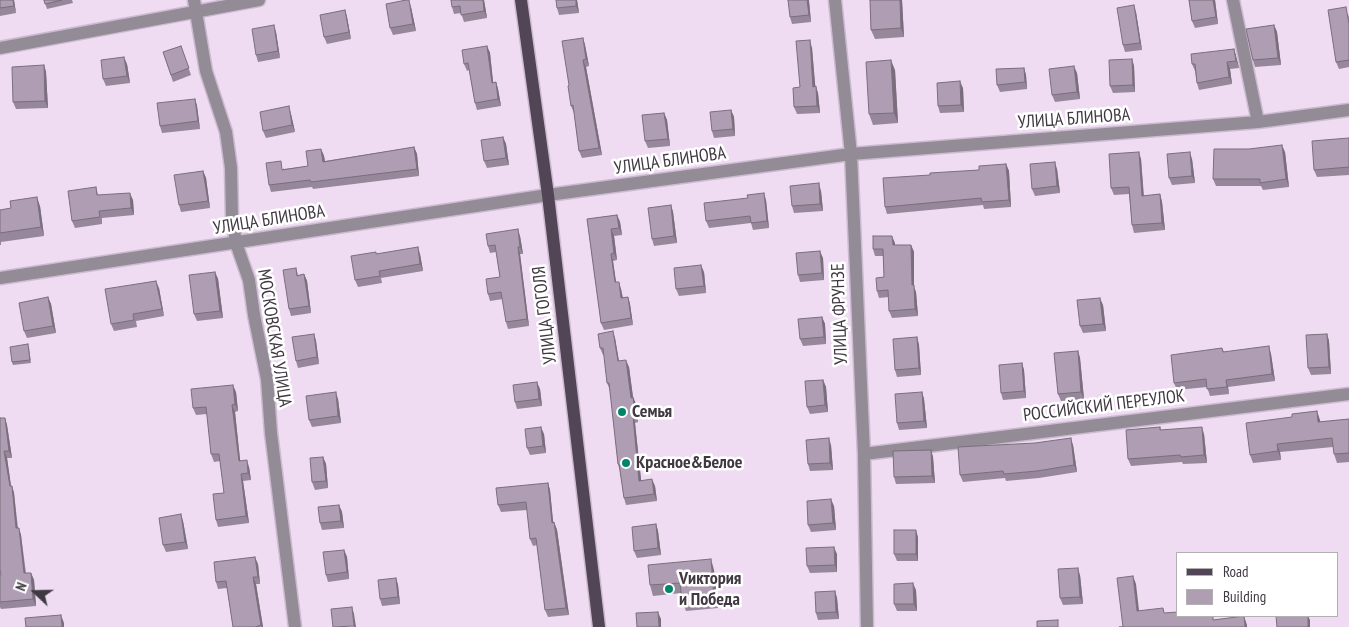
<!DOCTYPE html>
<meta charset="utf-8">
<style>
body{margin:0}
#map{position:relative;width:1349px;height:627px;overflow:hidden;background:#efdcf3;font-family:"PT Sans Narrow",sans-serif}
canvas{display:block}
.legend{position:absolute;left:1176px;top:552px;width:162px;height:65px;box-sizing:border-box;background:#fff;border:1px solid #b3b0b3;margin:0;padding:6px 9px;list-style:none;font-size:15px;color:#403942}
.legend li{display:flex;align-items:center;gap:10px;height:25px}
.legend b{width:25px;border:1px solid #b3b0b3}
.north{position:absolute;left:10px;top:567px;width:50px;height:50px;-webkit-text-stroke:4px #fff;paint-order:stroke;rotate:291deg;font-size:14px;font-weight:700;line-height:20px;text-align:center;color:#403942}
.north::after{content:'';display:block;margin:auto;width:18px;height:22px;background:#403942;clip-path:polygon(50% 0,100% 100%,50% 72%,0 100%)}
</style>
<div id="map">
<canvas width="1349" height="627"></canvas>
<ul class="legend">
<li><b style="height:6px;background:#524555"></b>Road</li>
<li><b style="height:14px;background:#af9db3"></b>Building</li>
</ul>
<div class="north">N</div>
</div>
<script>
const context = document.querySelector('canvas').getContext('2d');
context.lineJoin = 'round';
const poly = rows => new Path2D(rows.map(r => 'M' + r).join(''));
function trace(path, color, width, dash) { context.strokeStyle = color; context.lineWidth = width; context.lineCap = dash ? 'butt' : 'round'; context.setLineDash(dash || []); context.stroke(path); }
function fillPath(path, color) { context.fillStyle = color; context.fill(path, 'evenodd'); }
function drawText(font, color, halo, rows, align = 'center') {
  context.font = font + ' "PT Sans Narrow",sans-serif'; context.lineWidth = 5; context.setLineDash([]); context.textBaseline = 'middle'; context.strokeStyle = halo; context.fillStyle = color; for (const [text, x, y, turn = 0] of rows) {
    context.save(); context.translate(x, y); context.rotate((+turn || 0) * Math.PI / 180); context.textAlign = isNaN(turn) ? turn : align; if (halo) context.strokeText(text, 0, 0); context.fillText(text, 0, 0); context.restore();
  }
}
const minor = poly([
 [194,0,206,71,226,132,231,168,232,217,236,243,249,280,254,315,267,379,271,433,295,627],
 [835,0,851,154,864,454,867,627],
 [1233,0,1258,122],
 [0,48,259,0],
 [0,278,548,195,851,154,1258,122,1349,110],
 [864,454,1349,394]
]);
const major = poly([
 [521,0,548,195,599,627]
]);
trace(minor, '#ccbbd0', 15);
trace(major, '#ccbbd0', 15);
trace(minor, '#938b95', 12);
trace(major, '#524555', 12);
fillPath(poly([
 [0,0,14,0,16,13,0,16],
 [44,0,72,0,73,3,47,9],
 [484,0,487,18,464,22,461,13,454,14,452,7],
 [577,0,579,13,559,15,557,8],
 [870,0,908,0,902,0,904,37,875,39,871,30],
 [1189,0,1215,0,1218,24,1195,28,1192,21],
 [809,1,811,22,792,24,790,17],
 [411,7,416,31,393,35,390,28],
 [345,10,347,17,351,39,327,44,324,37],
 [1136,12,1142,50,1125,52,1123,45],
 [1349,14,1349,67,1339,69,1336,62],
 [1274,25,1277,32,1281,65,1255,67,1253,60],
 [276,32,280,58,258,62,256,55],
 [583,38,585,45,589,66,586,67,602,155,582,158,579,151,574,113,571,106,569,85],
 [181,46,191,75,173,82,163,52],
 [487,46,490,53,493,83,496,82,498,89,501,106,477,110,475,103,469,70,467,71,464,64],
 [812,48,815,86,818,93,820,113,797,114,794,107,800,87],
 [1234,49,1236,56,1239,68,1230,69,1232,84,1199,90,1197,83,1195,71,1192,64],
 [1132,59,1134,66,1135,92,1113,93,1110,86],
 [127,64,130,83,106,86,103,79],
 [44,65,46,72,48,108,16,109,13,102],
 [1024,68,1026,75,1027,89,1000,92,997,85],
 [895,70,898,123,873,125,869,114],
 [1077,73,1080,99,1055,102,1052,95],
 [963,88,964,112,940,113,938,106],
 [195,99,197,106,200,129,162,133,160,126],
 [731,110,734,117,735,136,714,138,712,131],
 [664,113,667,120,670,146,648,148,645,141],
 [291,114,295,132,266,138,263,131],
 [503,137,506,144,509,165,487,168,484,161],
 [1349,138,1349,175,1317,177,1314,170],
 [414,147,417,154,419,176,313,189,312,187,271,192,269,185,284,168,284,169,308,166,321,149,324,156,325,161],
 [1285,152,1289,187,1263,190,1261,186,1216,186,1213,179],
 [1141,159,1144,196,1160,194,1162,202,1165,230,1134,233,1132,225,1129,194,1114,195,1111,188],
 [1192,159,1195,183,1172,185,1169,178],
 [1006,164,1009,171,1011,207,984,209,983,205,887,214,885,207,930,175,979,170],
 [1057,169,1060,193,1035,196,1032,189],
 [203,171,206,178,210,208,181,212,179,205],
 [96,187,98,195,133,200,134,215,102,218,102,224,75,228,72,221],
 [821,191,823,211,794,213,792,206],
 [766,200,769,228,753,230,751,223,709,228,706,221],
 [671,205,673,212,677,243,654,246,652,239],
 [40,206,44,236,1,242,1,245,0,245,0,210],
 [617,215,620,222,622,235,614,236,617,260,613,261,616,282,621,289,623,298,628,297,630,304,633,325,604,330,601,323,587,219],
 [520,236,523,254,520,254,529,326,508,329,506,322,503,299,490,301,488,294,500,277,496,252,490,253,488,246],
 [895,243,895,245,911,245,914,252,914,287,916,292,918,316,892,318,889,311,889,297,879,298,877,291,884,277,883,256,875,256,873,249],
 [376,254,420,254,423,271,381,278,382,283,358,287,355,280],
 [823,258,824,280,800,282,798,275],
 [296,268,298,275,304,274,307,281,311,313,291,316,289,309],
 [215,272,218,279,223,318,197,321,194,314],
 [704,272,706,293,679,296,676,289],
 [159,288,164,316,136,321,137,327,114,331,111,324],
 [48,297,51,304,56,333,27,338,24,331],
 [1103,305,1106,331,1083,333,1080,326],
 [822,317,825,324,826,344,803,346,800,339],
 [314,334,316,341,319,364,298,368,296,361],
 [1327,334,1329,341,1331,374,1311,375,1308,368],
 [917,337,919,345,921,375,897,377,895,370],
 [615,338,619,361,629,367,633,397,636,404,638,422,635,423,641,481,655,486,657,501,626,505,624,498,620,471,618,464,610,390,607,383,604,355,603,355,600,348],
 [29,348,31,363,13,365,12,362],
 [1222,348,1224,352,1271,354,1275,381,1228,387,1229,394,1210,396,1207,387,1177,390,1174,383],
 [1078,351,1080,358,1084,399,1061,401,1058,394],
 [1022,363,1024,370,1026,398,1003,400,1001,393],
 [823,380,826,387,828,412,810,414,807,407],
 [540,389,542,406,517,409,515,402],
 [236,392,238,411,235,412,240,461,249,467,251,480,243,481,249,523,218,527,216,520,224,493,220,461,214,462,211,454,207,414,196,415,193,408],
 [922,392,924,399,927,428,899,430,897,423],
 [338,399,341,423,312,427,309,420],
 [1317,411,1320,422,1349,419,1349,462,1337,463,1334,454,1333,447,1280,452,1281,460,1253,463,1250,455,1292,417],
 [5,418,7,425,12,458,7,458,11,486,12,486,14,493,18,528,21,535,26,573,31,573,34,580,36,606,1,609,0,607,0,575,1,575],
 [1160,427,1161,430,1204,434,1207,463,1183,464,1182,462,1131,466,1128,459],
 [544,434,546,453,530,455,527,448],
 [831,445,833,470,810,471,808,464],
 [1073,445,1077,472,1039,478,1006,481,1005,478,963,482,960,475],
 [931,450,933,457,935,483,896,484,894,477],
 [323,457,326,464,328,488,315,490,312,482],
 [548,483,550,490,553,523,554,522,557,530,569,615,548,617,545,610,537,545,533,546,530,539,527,510,501,512,498,505],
 [339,505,342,512,344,528,322,530,320,523],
 [834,506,836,530,811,532,808,525],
 [183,521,188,549,166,552,163,545],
 [656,524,658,531,661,555,637,558,634,551],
 [918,537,918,561,897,561,894,554],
 [344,550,347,557,349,579,328,582,326,575],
 [837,554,837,572,810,573,807,566],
 [258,564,260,584,256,584,263,627,233,627,227,588,218,589,216,582],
 [714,570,718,608,686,611,682,601,681,593,653,596,650,585],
 [1080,575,1083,604,1063,605,1060,598],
 [396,578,398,585,400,604,382,606,380,599],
 [916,590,917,611,897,611,894,604],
 [835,591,837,598,839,619,818,620,816,613]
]), '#96879a');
fillPath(poly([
 [13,0,14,0,16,13,14,6],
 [409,0,411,7,416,31,413,24],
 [483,0,484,0,487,18,484,11],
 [576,0,577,0,579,13,576,6],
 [807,0,809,0,809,1,811,22,809,15],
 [900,0,902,0,904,37,901,28],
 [1213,0,1215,0,1218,24,1216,17],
 [1134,5,1136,12,1142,50,1140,43],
 [345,10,347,17,351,39,349,32],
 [274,25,276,32,280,58,278,51],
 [1274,25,1277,32,1281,65,1278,58],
 [583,38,585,45,589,66,586,59],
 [810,40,812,48,816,94,813,87],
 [487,46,490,53,494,90,492,83],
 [1234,49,1236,56,1239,68,1236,61],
 [124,57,127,64,130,83,127,76],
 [1132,59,1134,66,1135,92,1133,85],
 [583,60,586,67,602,155,599,148],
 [891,60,895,70,898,123,894,113],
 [1227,62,1230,69,1232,84,1229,77],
 [44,65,46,72,48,108,45,101],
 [1074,66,1077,73,1080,99,1077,92],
 [1024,68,1026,75,1027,89,1025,82],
 [960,81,963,88,964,112,961,105],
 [496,82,498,89,501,106,498,99],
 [816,86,818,93,820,113,817,106],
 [195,99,197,106,200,129,198,121],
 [289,106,291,114,295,132,292,125],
 [731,110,734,117,735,136,733,129],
 [664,113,667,120,670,146,668,139],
 [503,137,506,144,509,165,506,158],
 [1282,145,1285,152,1289,187,1286,179],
 [414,147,417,154,419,176,417,169],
 [321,149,324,156,326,169,323,162],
 [1139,152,1141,159,1144,203,1142,196],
 [1190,152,1192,159,1195,183,1192,176],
 [1055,162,1057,169,1060,193,1057,186],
 [1006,164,1009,171,1011,207,1009,200],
 [203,171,206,178,210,208,208,201],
 [819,183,821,191,823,211,820,204],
 [130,193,133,200,134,215,131,208],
 [764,193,766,200,769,228,767,221],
 [1160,194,1162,202,1165,230,1162,223],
 [37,197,40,206,44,236,41,227],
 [671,205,673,212,677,243,674,236],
 [617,215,620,222,622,235,619,228],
 [518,229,520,236,523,254,520,247],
 [611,229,614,236,617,260,614,253],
 [892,236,895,243,895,252,893,245],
 [911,245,914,252,914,287,916,292,918,316,915,309,912,285],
 [418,247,420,254,423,271,420,264],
 [518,247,520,254,529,326,527,319],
 [820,251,823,258,824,280,822,273],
 [611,254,613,261,617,289,615,282],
 [701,265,704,272,706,293,704,286],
 [215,272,218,279,223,318,220,311],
 [304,274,307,281,311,313,309,306],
 [156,281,159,288,164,316,162,309],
 [619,282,621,289,624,305,621,298],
 [48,297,51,304,56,333,53,326],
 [628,297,630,304,633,325,631,318],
 [1100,298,1103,305,1106,331,1103,324],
 [822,317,825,324,826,344,824,337],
 [613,331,615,338,620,368,618,361],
 [314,334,316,341,319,364,317,357],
 [1327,334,1329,341,1331,374,1329,367],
 [917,337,919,345,921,375,919,368],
 [1269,346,1271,354,1275,381,1272,374],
 [1078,351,1080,358,1084,399,1081,392],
 [626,360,629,367,634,405,631,398],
 [1022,363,1024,370,1026,398,1024,391],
 [823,380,826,387,828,412,825,405],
 [1226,380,1228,387,1229,394,1227,387],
 [537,382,540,389,542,406,539,399],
 [233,385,236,392,238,411,235,404],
 [336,392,338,399,341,423,338,416],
 [922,392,924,399,927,428,924,421],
 [633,397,636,404,638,422,635,415],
 [232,405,235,412,241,468,239,461],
 [1317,411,1320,420,1321,430,1318,422],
 [633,416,635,423,642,488,639,481],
 [5,418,7,425,12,458,9,451],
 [541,427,544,434,546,453,543,446],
 [1202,427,1204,434,1207,463,1204,455],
 [829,438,831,445,833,470,830,463],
 [1071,438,1073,445,1077,472,1074,465],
 [1277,444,1280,452,1281,460,1278,451],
 [931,450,933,457,935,483,932,476],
 [4,451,7,458,12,493,10,486],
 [323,457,326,464,328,488,326,481],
 [247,460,249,467,251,480,248,473],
 [241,474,243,481,249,523,246,516],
 [652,479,655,486,657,501,654,494],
 [548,483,550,490,554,530,552,523],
 [12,486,14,493,18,535,16,528],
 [831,499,834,506,836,530,833,523],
 [339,505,342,512,344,528,341,521],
 [181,514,183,521,188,549,185,542],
 [554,522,557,530,569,615,566,608],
 [656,524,658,531,661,555,658,548],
 [19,528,21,535,26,581,24,573],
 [916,530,918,537,918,561,916,554],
 [834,547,837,554,837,572,835,565],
 [344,550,347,557,349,579,347,572],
 [255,557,258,564,260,584,258,577],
 [711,559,714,570,718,608,714,598],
 [1078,568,1080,575,1083,604,1080,597],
 [31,573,34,580,36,606,33,599],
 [1133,576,1136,584,1140,619,1137,611],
 [253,577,256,584,263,627,262,627,261,625],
 [396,578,398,585,400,604,398,597],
 [913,583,916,590,917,611,914,604],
 [835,591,837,598,839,619,836,612],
 [352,607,354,614,356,627,354,627,354,626],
 [658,612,661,619,661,627,659,627],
 [61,615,64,623,64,627,62,627],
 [1244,616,1247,625,1247,627,1245,627],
 [1308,616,1310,620,1310,627,1308,627]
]), '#7a6e7d');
const building = poly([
 [0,0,13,0,14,6,0,8,0,0],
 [44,0,62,0,45,4,44,0],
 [406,0,409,0,413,24,390,28,386,4,406,0],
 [451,0,483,0,484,11,461,15,460,6,452,7,451,0],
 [556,0,576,0,576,6,557,8,556,0],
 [788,0,807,0,809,15,790,17,788,0],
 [870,0,900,0,901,28,871,30,870,0],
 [1189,0,1213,0,1216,17,1192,21,1189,0],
 [1134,5,1140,43,1123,45,1117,8,1134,5],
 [1346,7,1349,24,1349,60,1336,62,1328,10,1346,7],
 [345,10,349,32,324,37,320,15,345,10],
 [274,25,278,51,256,55,252,29,274,25],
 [1274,25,1278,58,1253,60,1246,29,1274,25],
 [583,38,586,59,583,60,599,148,579,151,573,105,571,106,568,86,569,85,562,41,583,38],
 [810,40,813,87,816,86,817,106,794,107,793,88,800,87,796,41,810,40],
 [181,46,189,68,171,75,163,52,181,46],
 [487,46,492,83,496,82,498,99,475,103,468,63,464,64,462,50,487,46],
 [1234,49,1236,61,1227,62,1229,77,1197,83,1195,64,1192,64,1191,54,1234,49],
 [124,57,127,76,103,79,101,60,124,57],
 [1132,59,1133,85,1110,86,1109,60,1132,59],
 [891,60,894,113,869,114,866,62,891,60],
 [44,65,45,101,13,102,12,67,44,65],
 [1074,66,1077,92,1052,95,1049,69,1074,66],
 [1024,68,1025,82,997,85,996,69,1024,68],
 [960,81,961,105,938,106,937,83,960,81],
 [195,99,198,121,160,126,157,103,195,99],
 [289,106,292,125,263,131,260,112,289,106],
 [731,110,733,129,712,131,710,112,731,110],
 [664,113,668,139,645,141,642,115,664,113],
 [503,137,506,158,484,161,481,140,503,137],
 [1349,138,1349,167,1314,170,1312,141,1349,138],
 [1282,145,1286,179,1260,183,1260,179,1213,179,1214,149,1249,149,1282,145],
 [414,147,417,169,311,182,310,180,269,185,266,163,281,161,282,170,308,166,306,151,321,149,323,162,414,147],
 [1139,152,1142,196,1160,194,1162,223,1132,225,1129,187,1111,188,1109,154,1139,152],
 [1190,152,1192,176,1169,178,1167,154,1190,152],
 [1055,162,1057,186,1032,189,1030,164,1055,162],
 [1006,164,1009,200,982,202,981,198,885,207,883,178,930,175,930,173,979,170,979,166,1006,164],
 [203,171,208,201,179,205,174,175,203,171],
 [819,183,820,204,792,206,790,186,819,183],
 [96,187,97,195,130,193,131,208,99,211,100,217,72,221,68,191,96,187],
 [764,193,767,221,751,223,750,216,706,221,704,203,748,198,747,195,764,193],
 [37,197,41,227,0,233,0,210,11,208,10,201,37,197],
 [671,205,674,236,652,239,648,208,671,205],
 [617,215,619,228,611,229,614,253,611,254,615,282,619,282,621,298,628,297,631,318,601,323,587,219,617,215],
 [518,229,520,247,518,247,527,319,506,322,501,292,488,294,486,279,500,277,495,245,488,246,486,234,518,229],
 [873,236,892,236,893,245,911,245,912,285,914,285,915,309,889,311,888,290,877,291,876,278,884,277,883,249,873,249,873,236],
 [418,247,420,264,379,271,380,276,355,280,351,256,376,252,376,254,418,247],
 [820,251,822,273,798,275,796,253,820,251],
 [701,265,704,286,676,289,674,268,701,265],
 [296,268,297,276,304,274,309,306,289,309,283,270,296,268],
 [215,272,220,311,194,314,189,275,215,272],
 [156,281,162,309,133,314,134,320,111,324,105,289,156,281],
 [48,297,53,326,24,331,19,303,48,297],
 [1100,298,1103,324,1080,326,1077,300,1100,298],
 [822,317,824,337,800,339,798,319,822,317],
 [613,331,618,361,626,360,631,398,633,397,635,415,633,416,639,481,652,479,654,494,624,498,619,464,618,464,609,383,607,383,603,348,600,348,598,334,613,331],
 [314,334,317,357,296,361,292,337,314,334],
 [1327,334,1329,367,1308,368,1306,335,1327,334],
 [917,337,919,368,895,370,893,339,917,337],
 [28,344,30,360,12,362,10,347,28,344],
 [1269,346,1272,374,1226,380,1227,387,1207,389,1206,379,1174,383,1171,355,1222,348,1223,352,1269,346],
 [1078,351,1081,392,1058,394,1054,353,1078,351],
 [1022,363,1024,391,1001,393,999,365,1022,363],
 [823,380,825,405,807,407,805,381,823,380],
 [537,382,539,399,515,402,513,385,537,382],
 [233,385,235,404,232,405,239,461,247,460,248,473,241,474,246,516,216,520,213,494,224,493,219,454,211,454,206,407,193,408,191,389,233,385],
 [336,392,338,416,309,420,306,396,336,392],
 [922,392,924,421,897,423,895,394,922,392],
 [1317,411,1318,422,1349,419,1349,453,1334,454,1332,438,1277,444,1278,451,1250,455,1246,423,1292,417,1292,414,1317,411],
 [0,418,5,418,9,451,4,451,10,486,12,486,16,528,19,528,24,573,31,573,33,599,0,602,0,575,1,575,0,569,0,418],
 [541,427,543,446,527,448,525,429,541,427],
 [1160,427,1160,430,1202,427,1204,455,1181,457,1180,455,1128,459,1126,430,1160,427],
 [829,438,830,463,808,464,806,440,829,438],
 [1071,438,1074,465,1037,471,1004,474,1003,471,960,475,958,447,1035,443,1071,438],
 [931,450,932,476,894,477,893,451,931,450],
 [323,457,326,481,312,482,310,458,323,457],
 [548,483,552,523,554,522,566,608,545,610,536,538,530,539,526,502,498,505,496,488,548,483],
 [831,499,833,523,808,525,807,501,831,499],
 [339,505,341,521,320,523,318,507,339,505],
 [181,514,185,542,163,545,159,518,181,514],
 [656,524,658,548,634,551,632,527,656,524],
 [894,530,916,530,916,554,894,554,894,530],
 [834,547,835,565,807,566,806,548,834,547],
 [344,550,347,572,326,575,323,552,344,550],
 [255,557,258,577,253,577,261,625,255,627,233,627,226,581,216,582,214,562,255,557],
 [711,559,714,598,682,601,680,583,650,585,648,565,711,559],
 [1078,568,1080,597,1060,598,1058,569,1078,568],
 [1133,576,1137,611,1163,608,1164,613,1178,612,1178,616,1213,616,1213,620,1244,616,1245,627,1119,627,1123,627,1117,578,1133,576],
 [396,578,398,597,380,599,378,580,396,578],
 [913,583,914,604,894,604,894,584,913,583],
 [835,591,836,612,816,613,815,592,835,591],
 [352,607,354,626,333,627,331,609,352,607],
 [658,612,659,627,637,627,636,613,658,612],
 [61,615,62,627,26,627,25,618,61,615],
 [1276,616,1308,616,1308,627,1277,627,1276,616],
 [1058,620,1058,627,1037,627,1037,621,1058,620]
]);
fillPath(building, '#af9db3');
trace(building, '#7a6e7d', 1);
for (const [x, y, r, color] of [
 [622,412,5,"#008568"],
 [626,463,5,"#008568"],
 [669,589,5,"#008568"]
]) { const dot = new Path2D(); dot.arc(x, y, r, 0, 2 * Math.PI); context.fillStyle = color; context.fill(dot); trace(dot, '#fff', 2); }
drawText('18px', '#403942', '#fff', [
 ["УЛИЦА БЛИНОВА",1074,119,-4],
 ["УЛИЦА БЛИНОВА",670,161,-8],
 ["УЛИЦА БЛИНОВА",269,220,-9],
 ["УЛИЦА ФРУНЗЕ",840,314,-92],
 ["УЛИЦА ГОГОЛЯ",545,315,-97],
 ["МОСКОВСКАЯ УЛИЦА",274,338,81],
 ["РОССИЙСКИЙ ПЕРЕУЛОК",1104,406,-7]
]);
drawText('bold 18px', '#403942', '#fff', [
 ["Семья",632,412],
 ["Красное&Белое",636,463],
 ["Vиктория",679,579],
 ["и Победа",679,600]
], 'left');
</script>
